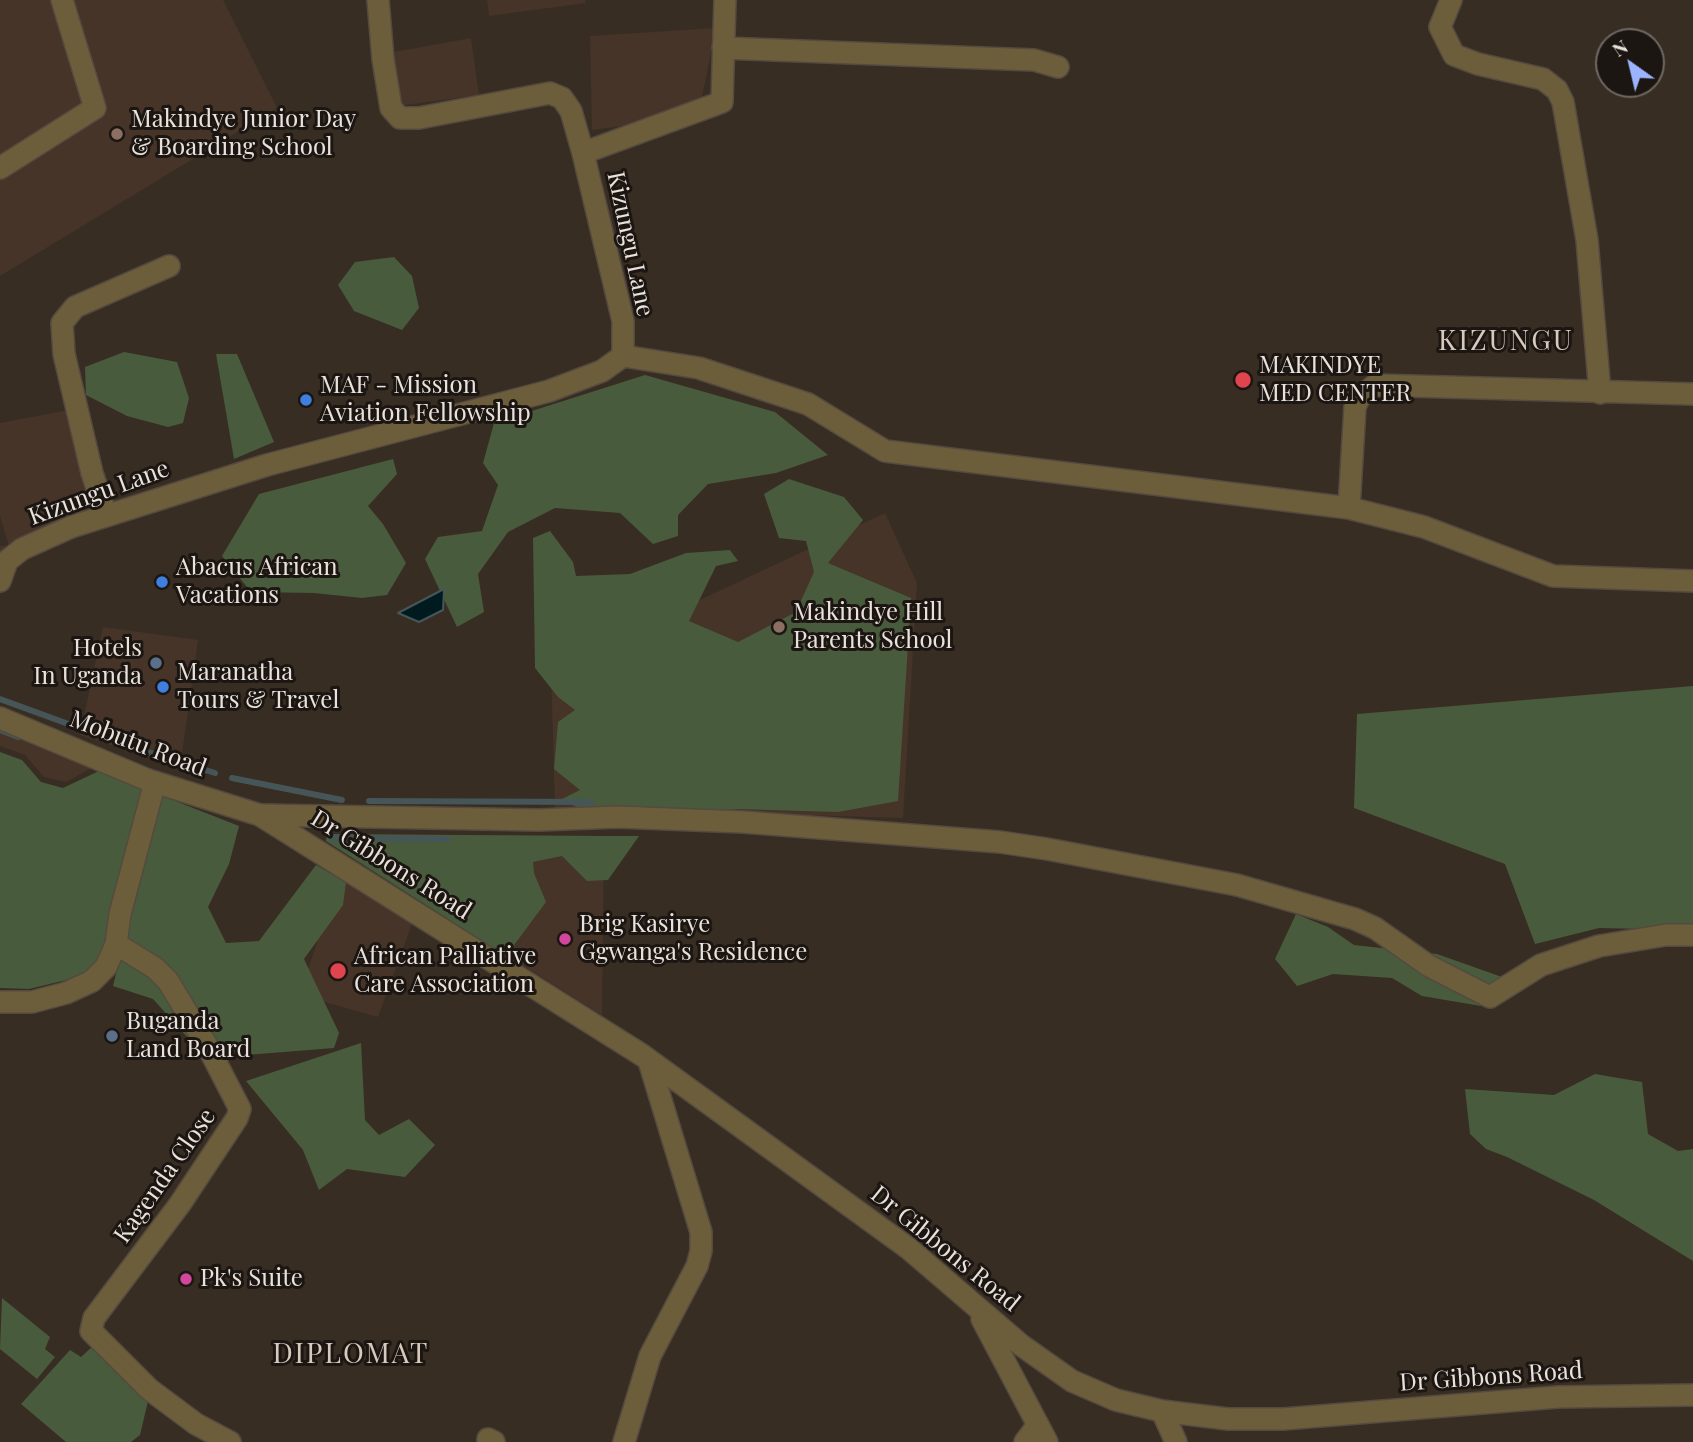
<!DOCTYPE html>
<style>
body{margin:0}
#map{position:relative;width:1693px;height:1442px;overflow:hidden;background:#382d23;font-family:"Playfair Display",serif}
canvas{display:block}
.north{position:absolute;left:1595px;top:28px;width:70px;height:70px;box-sizing:border-box;background:#1c1612;border:2px solid #6e6762;border-radius:50%;rotate:326deg;font-size:19px;font-weight:700;line-height:28px;text-align:center;color:#e9e1db}
.north::after{content:'';display:block;margin:auto;width:24px;height:32px;background:#9cb4fd;clip-path:polygon(50% 0,100% 100%,50% 72%,0 100%)}
</style>
<div id="map">
<canvas width="1693" height="1442"></canvas>
<div class="north">N</div>
</div>
<script>
const context = document.querySelector('canvas').getContext('2d');
context.lineJoin = 'round';
function fillPath(path, color) { context.fillStyle = color; context.fill(path, 'evenodd'); }
const poly = rows => new Path2D(rows.map(r => 'M' + r).join(''));
function trace(path, color, width, dash) { context.strokeStyle = color; context.lineWidth = width; context.lineCap = dash ? 'butt' : 'round'; context.setLineDash(dash || []); context.stroke(path); }
function drawText(font, color, halo, rows, align = 'center') {
  context.font = font + ' "Playfair Display",serif'; context.lineWidth = 6; context.setLineDash([]); context.textBaseline = 'middle'; context.strokeStyle = halo; context.fillStyle = color; for (const [text, x, y, turn = 0] of rows) {
    context.save(); context.translate(x, y); context.rotate((+turn || 0) * Math.PI / 180); context.textAlign = isNaN(turn) ? turn : align; if (halo) context.strokeText(text, 0, 0); context.fillText(text, 0, 0); context.restore();
  }
}
fillPath(poly([
 [0,0,223,0,277,108,0,276],
 [487,0,585,0,586,3,489,16],
 [716,28,698,116,592,130,590,36],
 [471,38,479,95,398,106,394,52],
 [79,408,107,508,0,562,0,546,9,546,0,516,0,423],
 [885,513,917,583,903,818,555,808,551,670],
 [103,627,198,640,180,768,80,735],
 [0,729,96,766,66,782,44,777,25,755,0,746],
 [327,834,604,836,602,1015,326,841],
 [340,876,412,924,378,1017,299,995]
]), '#453427');
fillPath(poly([
 [394,257,412,276,419,308,402,330,354,311,338,285,355,262],
 [124,352,177,362,189,398,183,423,168,427,127,416,86,395,85,367],
 [216,354,237,354,274,442,234,459],
 [645,375,775,412,828,455,776,473,708,484,678,515,678,536,653,544,620,513,555,508,508,532,478,574,484,612,457,627,425,559,438,537,482,531,498,485,483,463,494,423],
 [393,459,397,474,368,506,383,524,406,563,387,595,362,598,314,593,251,592,222,556,259,494],
 [789,479,844,497,863,520,828,563,911,598,898,801,838,812,738,809,614,822,560,800,580,790,554,769,558,722,575,710,558,697,535,668,533,538,550,531,573,562,576,576,630,574,686,553,730,550,738,561,716,566,689,621,738,642,796,612,814,572,806,541,779,538,764,494],
 [1693,686,1693,930,1599,928,1535,944,1505,864,1354,808,1357,714],
 [0,752,22,760,41,782,63,788,101,770,144,786,104,952,87,975,29,989,0,988],
 [160,795,239,826,229,864,208,907,226,943,259,941,316,865,346,882,343,905,304,959,339,1033,334,1048,246,1055,187,1037,153,999,113,986],
 [327,834,604,836,639,836,608,880,587,881,562,856,533,862,534,873,546,902,506,956,326,841],
 [1296,914,1328,927,1354,945,1437,954,1502,977,1481,1006,1422,996,1392,978,1333,974,1297,986,1275,959],
 [361,1043,365,1120,379,1135,409,1119,435,1145,405,1177,347,1169,319,1190,303,1150,246,1081],
 [1595,1074,1642,1082,1648,1134,1678,1151,1693,1149,1693,1261,1594,1200,1507,1157,1486,1149,1470,1134,1465,1089,1554,1095],
 [2,1298,50,1337,45,1349,55,1357,37,1379,0,1349],
 [94,1345,149,1397,140,1435,131,1442,66,1442,21,1404,70,1350,81,1357]
]), '#495b3d');
const water = poly([
 [444,589,443,610,419,622,398,613,444,589]
]);
fillPath(water, '#001b20');
trace(water, '#465658', 2);
trace(poly([
 [0,699,104,737],
 [0,730,18,737],
 [123,744,215,773],
 [232,778,342,800],
 [369,801,591,802],
 [332,838,447,839]
]), '#465658', 6);
const street = poly([
 [1451,0,1440,27,1454,55,1478,64,1543,79,1557,90,1563,102,1587,240,1600,393],
 [723,48,1034,60,1058,67],
 [583,153,722,102,725,0],
 [0,168,95,108,62,0],
 [623,356,699,368,808,404,885,451,1349,508,1424,527,1553,576,1693,581],
 [1349,508,1355,407,1359,398,1375,385,1693,394],
 [106,515,92,473,64,354,62,323,75,307,169,266],
 [0,581,7,561,22,549,71,527,267,465,549,391,602,371,623,356,623,321,583,153,571,111,562,98,550,93,419,118,400,118,391,108,383,59,378,0],
 [0,718,148,780,260,815,642,1055,908,1248,1021,1345,1072,1381,1116,1400,1162,1411,1228,1419,1283,1419,1558,1397,1693,1395],
 [155,782,120,914,116,944,155,968,168,981,209,1049,240,1109,237,1118,180,1204,94,1318,91,1331,149,1389,196,1424,230,1442],
 [262,815,539,820,618,817,743,822,1000,842,1047,849,1237,885,1355,919,1375,928,1429,966,1490,997,1541,965,1599,946,1666,935,1693,935],
 [0,1002,32,1002,66,993,92,981,106,967,116,944],
 [982,1319,1047,1442],
 [1162,1411,1176,1442],
 [488,1439,494,1442],
 [624,1442,650,1356,697,1266,701,1251,701,1232,649,1061],
 [1025,1442,1038,1425]
]);
trace(street, '#544a40', 24);
trace(street, '#6d5e3b', 21);
for (const [x, y, r, color] of [
 [117,134,7,"#8d6e63"],
 [1243,380,9,"#e0444e"],
 [306,400,7,"#3f7fe0"],
 [162,582,7,"#3f7fe0"],
 [779,627,7,"#8d6e63"],
 [156,663,7,"#5c6f8a"],
 [163,687,7,"#3f7fe0"],
 [565,939,7,"#d1479c"],
 [338,971,9,"#e0444e"],
 [112,1036,7,"#5c6f8a"],
 [186,1279,7,"#d1479c"]
]) { const dot = new Path2D(); dot.arc(x, y, r, 0, 2 * Math.PI); context.fillStyle = color; context.fill(dot); trace(dot, '#1c1612', 2.5); }
drawText('24px', '#e9e1db', '#1c1612', [
 ["Makindye Junior Day",131,120],
 ["& Boarding School",131,148],
 ["MAKINDYE",1259,366],
 ["MED CENTER",1259,394],
 ["MAF - Mission",320,386],
 ["Aviation Fellowship",320,414],
 ["Abacus African",176,568],
 ["Vacations",176,596],
 ["Makindye Hill",793,613],
 ["Parents School",793,641],
 ["Hotels",142,649,"right"],
 ["In Uganda",142,677,"right"],
 ["Maranatha",177,673],
 ["Tours & Travel",177,701],
 ["Brig Kasirye",579,925],
 ["Ggwanga's Residence",579,953],
 ["African Palliative",354,957],
 ["Care Association",354,985],
 ["Buganda",126,1022],
 ["Land Board",126,1050],
 ["Pk's Suite",200,1279]
], 'left');
drawText('24px', '#e9e1db', '#1c1612', [
 ["Kizungu Lane",630,244,78],
 ["Kizungu Lane",99,493,-20],
 ["Mobutu Road",138,744,21],
 ["Dr Gibbons Road",391,865,32],
 ["Kagenda Close",165,1176,-55],
 ["Dr Gibbons Road",945,1249,39],
 ["Dr Gibbons Road",1491,1377,-4]
]);
context.letterSpacing = '2px';
drawText('28px', '#d8c9bd', '#1c1612', [
 ["KIZUNGU",1506,341],
 ["DIPLOMAT",351,1354]
]);
context.letterSpacing = '0px';
</script>
